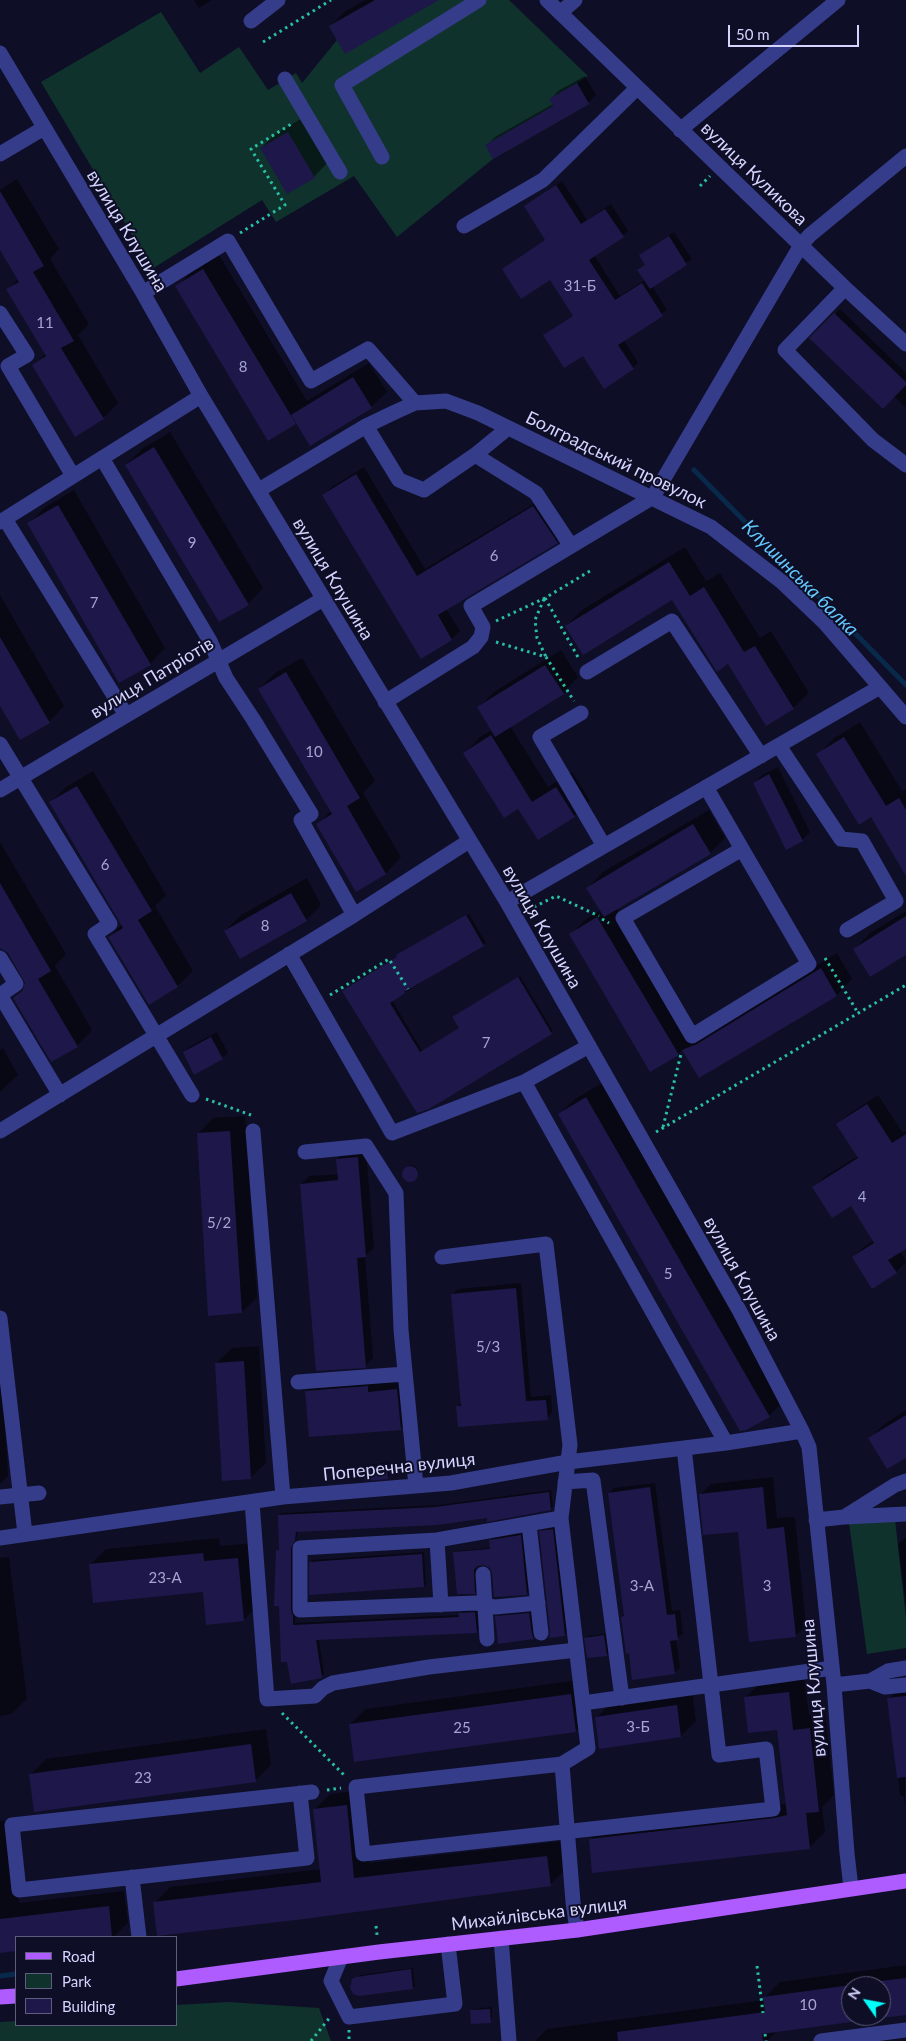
<!DOCTYPE html>
<meta charset="utf-8">
<style>
body{margin:0}
#map{position:relative;width:906px;height:2041px;overflow:hidden;background:#0f0e27;font-family:Lato,sans-serif}
canvas{display:block}
.legend{position:absolute;left:15px;top:1936px;width:162px;height:90px;box-sizing:border-box;background:#0f0e27;border:1px solid #5e5d7d;margin:0;padding:6px 9px;list-style:none;font-size:15px;color:#d4d4ff}
.legend li{display:flex;align-items:center;gap:10px;height:25px}
.legend b{width:25px;border:1px solid #5e5d7d}
.north{position:absolute;left:841px;top:1976px;width:50px;height:50px;box-sizing:border-box;background:#0f0e27;border:1px solid #5e5d7d;border-radius:50%;rotate:303deg;font-size:14px;font-weight:700;line-height:20px;text-align:center;color:#d4d4ff}
.north::after{content:'';display:block;margin:auto;width:18px;height:22px;background:#00fffa;clip-path:polygon(50% 0,100% 100%,50% 72%,0 100%)}
.scale{position:absolute;left:728px;top:25px;width:131px;height:22px;box-sizing:border-box;border:2px solid #d4d4ff;border-top:0;padding-left:6px;font-size:15px;line-height:18px;white-space:nowrap;color:#d4d4ff;-webkit-text-stroke:4px #0f0e27;paint-order:stroke}
</style>
<div id="map">
<canvas width="906" height="2041"></canvas>
<ul class="legend">
<li><b style="height:6px;background:#ae5bff"></b>Road</li>
<li><b style="height:14px;background:#10322d"></b>Park</li>
<li><b style="height:14px;background:#1d1849"></b>Building</li>
</ul>
<div class="north">N</div>
<div class="scale">50 m</div>
</div>
<script>
const context = document.querySelector('canvas').getContext('2d');
context.lineJoin = 'round';
function fillPath(path, color) { context.fillStyle = color; context.fill(path, 'evenodd'); }
const poly = rows => new Path2D(rows.map(r => 'M' + r).join(''));
function trace(path, color, width, dash) { context.strokeStyle = color; context.lineWidth = width; context.lineCap = dash ? 'butt' : 'round'; context.setLineDash(dash || []); context.stroke(path); }
function drawText(font, color, halo, rows, align = 'center') {
  context.font = font + ' Lato,sans-serif'; context.lineWidth = 4; context.setLineDash([]); context.textBaseline = 'middle'; context.strokeStyle = halo; context.fillStyle = color; for (const [text, x, y, turn = 0] of rows) {
    context.save(); context.translate(x, y); context.rotate((+turn || 0) * Math.PI / 180); context.textAlign = isNaN(turn) ? turn : align; if (halo) context.strokeText(text, 0, 0); context.fillText(text, 0, 0); context.restore();
  }
}
fillPath(poly([
 [375,0,509,0,588,76,577,83,589,104,493,159,397,237,354,176,276,222,262,200,152,269,41,82,161,12,200,73,239,47,268,90,296,73,302,83,337,40,329,26],
 [895,1519,906,1618,906,1648,867,1654,849,1523],
 [228,2002,319,2008,331,2041,0,2041,0,2022,16,2021,16,2025,176,2025,176,2005]
]), '#10322d');
fillPath(poly([
 [194,0,212,0,199,8],
 [365,0,437,0,330,26,346,11],
 [585,76,596,95,588,103,487,145,495,137,553,104,551,99,558,91],
 [304,117,329,161,314,177,261,148,277,133],
 [17,179,59,249,50,259,89,324,78,335,118,403,103,418,34,365,46,353,8,289,18,279,0,248,0,190],
 [562,181,587,220,611,204,628,231,594,255,620,296,645,280,639,270,646,264,640,255,674,232,692,259,652,286,667,310,624,340,638,363,633,368,583,354,545,336,574,315,551,278,503,269,546,239,525,206],
 [219,255,307,401,369,363,387,392,371,407,297,422,269,439,177,287,192,271],
 [840,309,906,373,906,408,894,396,811,338],
 [170,432,263,588,248,604,126,465,142,449],
 [364,467,425,569,542,499,565,534,557,542,446,609,460,631,452,639,421,657,324,495,332,487],
 [74,490,165,648,150,664,28,524,44,508],
 [685,547,706,581,720,573,760,638,771,631,809,693,793,708,729,663,672,598,566,626,582,610],
 [0,595,64,706,49,722,0,704],
 [561,650,578,677,563,693,510,726,548,787,572,772,590,801,574,816,538,839,519,807,465,753,480,737,492,730,478,708,494,692],
 [302,658,375,781,363,793,401,857,386,873,357,890,318,824,331,811,259,689,275,673],
 [860,722,902,791,906,789,906,873,871,815,818,755,833,739],
 [778,767,810,832,802,840,754,783,762,775],
 [93,771,166,895,155,906,193,971,177,986,109,937,123,924,51,802,66,787],
 [709,810,725,838,710,853,616,908,694,1040,837,953,852,979,837,995,699,1077,683,1049,678,1054,571,934,586,919,601,910,588,888,603,872],
 [0,842,66,954,55,966,92,1030,77,1046,14,998,25,987,25,979,9,952,0,945],
 [307,878,321,905,306,920,225,931,241,915],
 [906,911,906,953,855,949,870,933],
 [469,914,486,943,392,1000,422,1051,460,1028,456,1015,520,976,553,1031,429,1107,344,991,398,957,400,953],
 [217,1032,228,1053,222,1058,184,1052,189,1047],
 [3,1048,18,1075,0,1092,0,1050],
 [602,1083,784,1400,769,1416,559,1114,575,1099],
 [878,1095,903,1133,906,1131,906,1247,900,1251,906,1262,896,1272,853,1257,864,1247,874,1240,851,1204,814,1188,824,1177,858,1156,838,1124,849,1114],
 [245,1116,257,1297,242,1312,198,1134,213,1118],
 [366,1150,374,1248,365,1256,373,1358,365,1366,301,1184,309,1176,339,1174,337,1159,345,1151],
 '404 1172a7 7 0 1 1 14 0a7 7 0 1 1-14 0Z',
 [521,1283,531,1397,551,1395,552,1413,547,1418,457,1407,462,1402,452,1294,458,1289],
 [0,1331,8,1476,0,1484],
 [259,1346,266,1463,250,1478,216,1363,232,1348],
 [409,1378,412,1417,401,1428,306,1391,318,1380],
 [906,1410,906,1456,870,1438,886,1423],
 [389,1462,390,1475,388,1477,364,1467,367,1465],
 [773,1477,777,1518,795,1517,806,1625,795,1636,739,1530,700,1495,711,1484],
 [655,1483,672,1611,680,1610,683,1634,676,1639,680,1668,674,1673,622,1617,625,1614,609,1494,614,1488],
 [551,1490,553,1506,551,1509,488,1517,298,1531,297,1536,293,1544,293,1607,295,1613,295,1623,460,1615,462,1611,477,1610,479,1629,477,1631,319,1639,324,1674,321,1677,292,1683,277,1550,279,1548,279,1515,282,1513,439,1505],
 [555,1527,567,1632,565,1635,541,1532,543,1530],
 [523,1533,529,1591,527,1593,483,1563,476,1567,477,1590,474,1592,454,1553,457,1551,491,1548,490,1541,493,1538],
 [906,1537,906,1607,898,1544],
 [219,1538,220,1546,253,1543,259,1605,243,1620,204,1591,91,1564,106,1549],
 [424,1552,426,1584,424,1586,311,1563,313,1560],
 [9,1557,27,1699,11,1714,0,1716,0,1558],
 [531,1612,536,1636,534,1638,499,1642,496,1617,499,1615],
 [606,1634,609,1652,606,1655,586,1638,588,1636],
 [804,1677,809,1715,825,1713,834,1795,822,1807,825,1832,809,1848,590,1839,605,1824,787,1804,779,1728,746,1697,761,1682],
 [586,1679,591,1715,576,1731,350,1724,366,1709],
 [904,1683,906,1683,905,1807,904,1797,900,1795,889,1699],
 [692,1690,696,1721,681,1736,596,1718,612,1702],
 [266,1729,271,1765,255,1781,31,1774,46,1759],
 [362,1790,369,1863,562,1841,566,1869,550,1885,155,1903,170,1887,321,1869,315,1809,330,1794],
 [10,1820,19,1903,124,1891,128,1923,113,1937,16,1937,16,1950,0,1952,0,1821],
 [906,1965,906,2014,777,2031,767,2041,535,2041,547,2029,765,2000,765,1997,780,1982],
 [851,1986,881,1986,881,2016,851,2016],
 [413,1968,415,1986,413,1988,352,1982,360,1975],
 [492,2007,492,2019,490,2021,471,2011,473,2009]
]), '#0007');
trace(poly([
 [694,470,906,685],
 [0,1976,16,1974]
]), '#09294b', 5);
fillPath(poly([
 [375,0,439,0,345,54,329,26],
 [577,83,589,104,493,159,485,145,553,106,549,99],
 [288,132,315,178,287,194,260,148],
 [556,185,581,224,605,209,624,237,589,260,615,300,642,283,663,316,618,345,634,369,604,389,583,356,564,368,543,335,573,316,550,280,521,299,502,269,545,240,524,206],
 [0,191,44,266,33,272,74,341,61,348,104,419,75,437,32,365,46,356,6,289,19,282,0,250],
 [669,236,687,265,650,289,637,270,645,265,639,255],
 [203,269,296,424,268,441,175,286],
 [834,313,906,382,906,385,883,409,809,338],
 [353,377,372,408,310,446,291,415],
 [154,447,249,605,219,622,125,465],
 [356,474,417,576,533,506,558,543,438,615,452,640,421,659,322,495],
 [58,505,151,665,119,683,27,523],
 [669,562,690,596,704,587,744,652,755,646,794,709,766,726,728,664,717,672,672,600,583,655,565,626],
 [0,637,50,723,20,740,0,706],
 [545,665,564,694,495,737,477,707],
 [286,672,360,798,347,806,386,874,356,892,316,824,332,814,258,689],
 [491,735,532,802,556,787,575,817,538,840,518,809,504,818,463,753],
 [844,737,886,806,899,798,906,810,906,876,871,817,859,825,816,754],
 [769,774,803,841,786,850,753,783],
 [77,786,152,911,138,920,178,987,149,1005,108,937,123,928,49,802],
 [693,824,711,854,604,917,586,888],
 [0,883,51,971,38,979,78,1047,51,1062,13,998,22,991,25,983,8,953,0,948],
 [291,893,307,921,240,959,224,931],
 [466,915,484,946,404,992,405,993,390,1003,420,1052,459,1028,452,1017,518,977,552,1034,429,1109,417,1113,342,991,397,957,396,955],
 [906,916,906,955,870,977,853,949],
 [597,917,679,1055,650,1072,569,934],
 [821,968,837,996,699,1078,682,1050,697,1044],
 [211,1037,223,1059,194,1075,183,1052],
 [586,1097,770,1417,746,1430,740,1431,558,1114],
 [867,1104,892,1143,906,1134,906,1249,888,1260,897,1273,872,1289,852,1257,874,1243,851,1206,832,1218,812,1187,858,1158,836,1124],
 [230,1131,242,1313,208,1316,197,1133],
 [358,1157,366,1257,357,1258,366,1368,316,1371,300,1184,338,1180,336,1159],
 '402 1174a8 8 0 1 1 16 0a8 8 0 1 1-16 0Z',
 [516,1288,526,1401,546,1400,548,1420,458,1427,456,1406,461,1406,451,1294],
 [244,1361,251,1479,222,1481,215,1363],
 [368,1386,368,1392,397,1389,401,1430,309,1437,305,1391],
 [906,1415,906,1458,887,1469,868,1438],
 [387,1464,388,1479,365,1481,363,1467],
 [650,1487,667,1615,675,1614,678,1640,670,1641,675,1674,632,1680,629,1653,626,1654,621,1617,624,1616,608,1493],
 [763,1487,767,1529,784,1527,796,1637,749,1642,738,1532,703,1535,699,1494],
 [549,1492,551,1510,487,1522,487,1518,437,1525,296,1532,295,1540,291,1548,291,1610,293,1616,293,1625,459,1617,458,1613,475,1612,477,1633,316,1640,322,1678,291,1684,287,1662,281,1662,279,1606,274,1606,276,1550,279,1550,278,1515,435,1507],
 [553,1529,565,1636,549,1638,550,1632,539,1531],
 [521,1535,527,1595,494,1597,492,1573,490,1568,483,1565,477,1566,474,1570,475,1594,457,1594,453,1552,490,1549,489,1540],
 [203,1553,204,1561,238,1558,244,1621,206,1625,203,1592,93,1603,89,1564],
 [422,1554,424,1587,309,1595,309,1562],
 [529,1613,532,1634,534,1639,498,1644,495,1616],
 [604,1635,607,1656,587,1658,584,1638],
 [789,1692,793,1730,810,1728,819,1812,806,1813,810,1849,592,1873,589,1839,774,1818,787,1815,777,1730,748,1733,744,1697],
 [571,1694,576,1732,354,1762,349,1724],
 [906,1696,906,1777,897,1778,887,1698],
 [677,1705,681,1737,599,1749,595,1717],
 [251,1744,256,1782,34,1812,29,1774],
 [347,1805,354,1878,547,1856,551,1886,296,1920,157,1936,153,1902,321,1882,313,1809],
 [109,1906,112,1937,16,1937,16,1951,0,1953,0,1919],
 [411,1969,413,1989,359,1996,353,1994,350,1988,352,1979,356,1977],
 [906,1978,906,2015,881,2018,881,1981],
 [851,1985,851,2022,762,2034,763,2041,618,2041,617,2032,765,2012,763,1997],
 [490,2009,491,2023,471,2024,470,2010]
]), '#1d1849');
trace(poly([
 [263,42,331,0],
 [700,186,710,176],
 [240,233,285,205,251,149,293,123],
 [545,598,579,659],
 [544,599,535,620,537,638,546,657],
 [496,621,545,598,590,571],
 [496,642,546,657,574,701],
 [534,907,556,896,599,916],
 [602,919,609,923],
 [825,958,858,1013],
 [330,995,389,959,408,989],
 [206,1099,251,1115],
 [663,1127,681,1054],
 [656,1132,906,985],
 [282,1713,345,1776],
 [327,1790,341,1788],
 [376,1926,377,1935],
 [757,1966,763,2013],
 [349,2030,349,2041],
 [765,2034,766,2041],
 [311,2041,331,2016]
]), '#27c0a5', 3, [2.5, 4]);
trace(poly([
 [547,0,845,288,906,344],
 [560,13,575,0],
 [251,21,278,0],
 [0,53,143,293,201,396,507,902,739,1310,802,1431,809,1447,834,1685,847,1853,851,1888],
 [285,79,340,172],
 [680,130,838,0],
 [0,154,44,128],
 [382,157,342,85,479,0],
 [464,226,543,180,637,88],
 [845,288,785,350,873,440,906,465],
 [143,293,228,241,311,381,368,349,415,403],
 [0,313,27,355,8,366,73,476],
 [366,426,399,480,424,490,475,455,536,493,571,546],
 [475,455,508,428],
 [102,458,210,641,226,678,253,719,311,814,301,820,354,915],
 [259,490,366,426,393,413,415,403,446,401,478,413,711,527,782,582,825,623,906,717],
 [5,519,126,715],
 [0,522,201,396],
 [587,672,672,621,761,756],
 [385,702,473,647,481,637,483,627,471,606,653,497,801,245,810,235,906,156],
 [581,713,540,737,604,846],
 [0,744,110,924,95,934,192,1095],
 [779,746,841,839,862,841,896,901,847,930],
 [706,787,734,835,742,849,809,964,692,1036,623,918,742,849],
 [0,790,323,599],
 [507,902,880,687],
 [289,954,392,1133,524,1082,589,1046],
 [0,958,16,984,0,995,60,1095],
 [524,1082,726,1443],
 [0,1131,354,915,469,841],
 [253,1131,283,1497],
 [305,1152,366,1146,396,1193,401,1330,416,1486],
 [442,1257,546,1244,570,1445,561,1518,588,1748,562,1764,356,1787,363,1854,773,1809,766,1749,719,1755,684,1448],
 [0,1318,25,1534],
 [298,1382,405,1374],
 [565,1482,593,1480,622,1698],
 [0,1497,39,1493],
 [252,1502,267,1699,315,1696,323,1688,333,1683,429,1667,576,1650],
 [845,1517,906,1514],
 [816,1520,844,1517,895,1485,906,1481],
 [529,1524,541,1633],
 [0,1538,283,1497,451,1483,568,1462,726,1443,802,1431],
 [437,1540,441,1605],
 [483,1574,487,1639],
 [538,1603,495,1607,476,1603,300,1610,300,1548,437,1540,561,1518],
 [870,1681,888,1671,906,1668],
 [834,1685,870,1681,885,1687,906,1685],
 [583,1703,832,1668],
 [562,1764,573,1902,577,1930],
 [300,1793,307,1858,19,1890,12,1825,312,1792],
 [132,1877,139,1937],
 [501,1938,509,2041],
 [341,1957,331,1981,349,2017,455,2004,448,1944],
 [821,2041,906,2030]
]), '#353c89', 15);
trace(poly([
 [176,1979,379,1952,577,1930,906,1881],
 [0,1997,16,1996]
]), '#ae5bff', 15);
drawText('15px', '#a6a5d2', null, [
 ["31-Б",580,286],
 ["11",45,323],
 ["8",243,367],
 ["9",192,543],
 ["6",494,556],
 ["7",94,603],
 ["10",314,752],
 ["6",105,865],
 ["8",265,926],
 ["7",486,1043],
 ["4",862,1197],
 ["5/2",219,1223],
 ["5",668,1274],
 ["5/3",488,1347],
 ["23-А",165,1578],
 ["3-А",642,1586],
 ["3",767,1586],
 ["3-Б",638,1727],
 ["25",462,1728],
 ["23",143,1778],
 ["10",808,2005]
]);
drawText('18px', '#d4d4ff', '#0f0e27', [
 ["вулиця Куликова",754,174,44],
 ["вулиця Клушина",127,231,59],
 ["Болградський провулок",616,460,26],
 ["вулиця Клушина",333,579,59],
 ["вулиця Патріотів",152,678,-31],
 ["вулиця Клушина",542,927,60],
 ["вулиця Клушина",742,1279,61],
 ["Поперечна вулиця",399,1467,-6],
 ["вулиця Клушина",814,1688,-95],
 ["Михайлівська вулиця",539,1914,-7]
]);
drawText('italic 19px', '#62c9ff', '#0f0e27', [
 ["Клушинська балка",800,578,45]
]);
</script>
